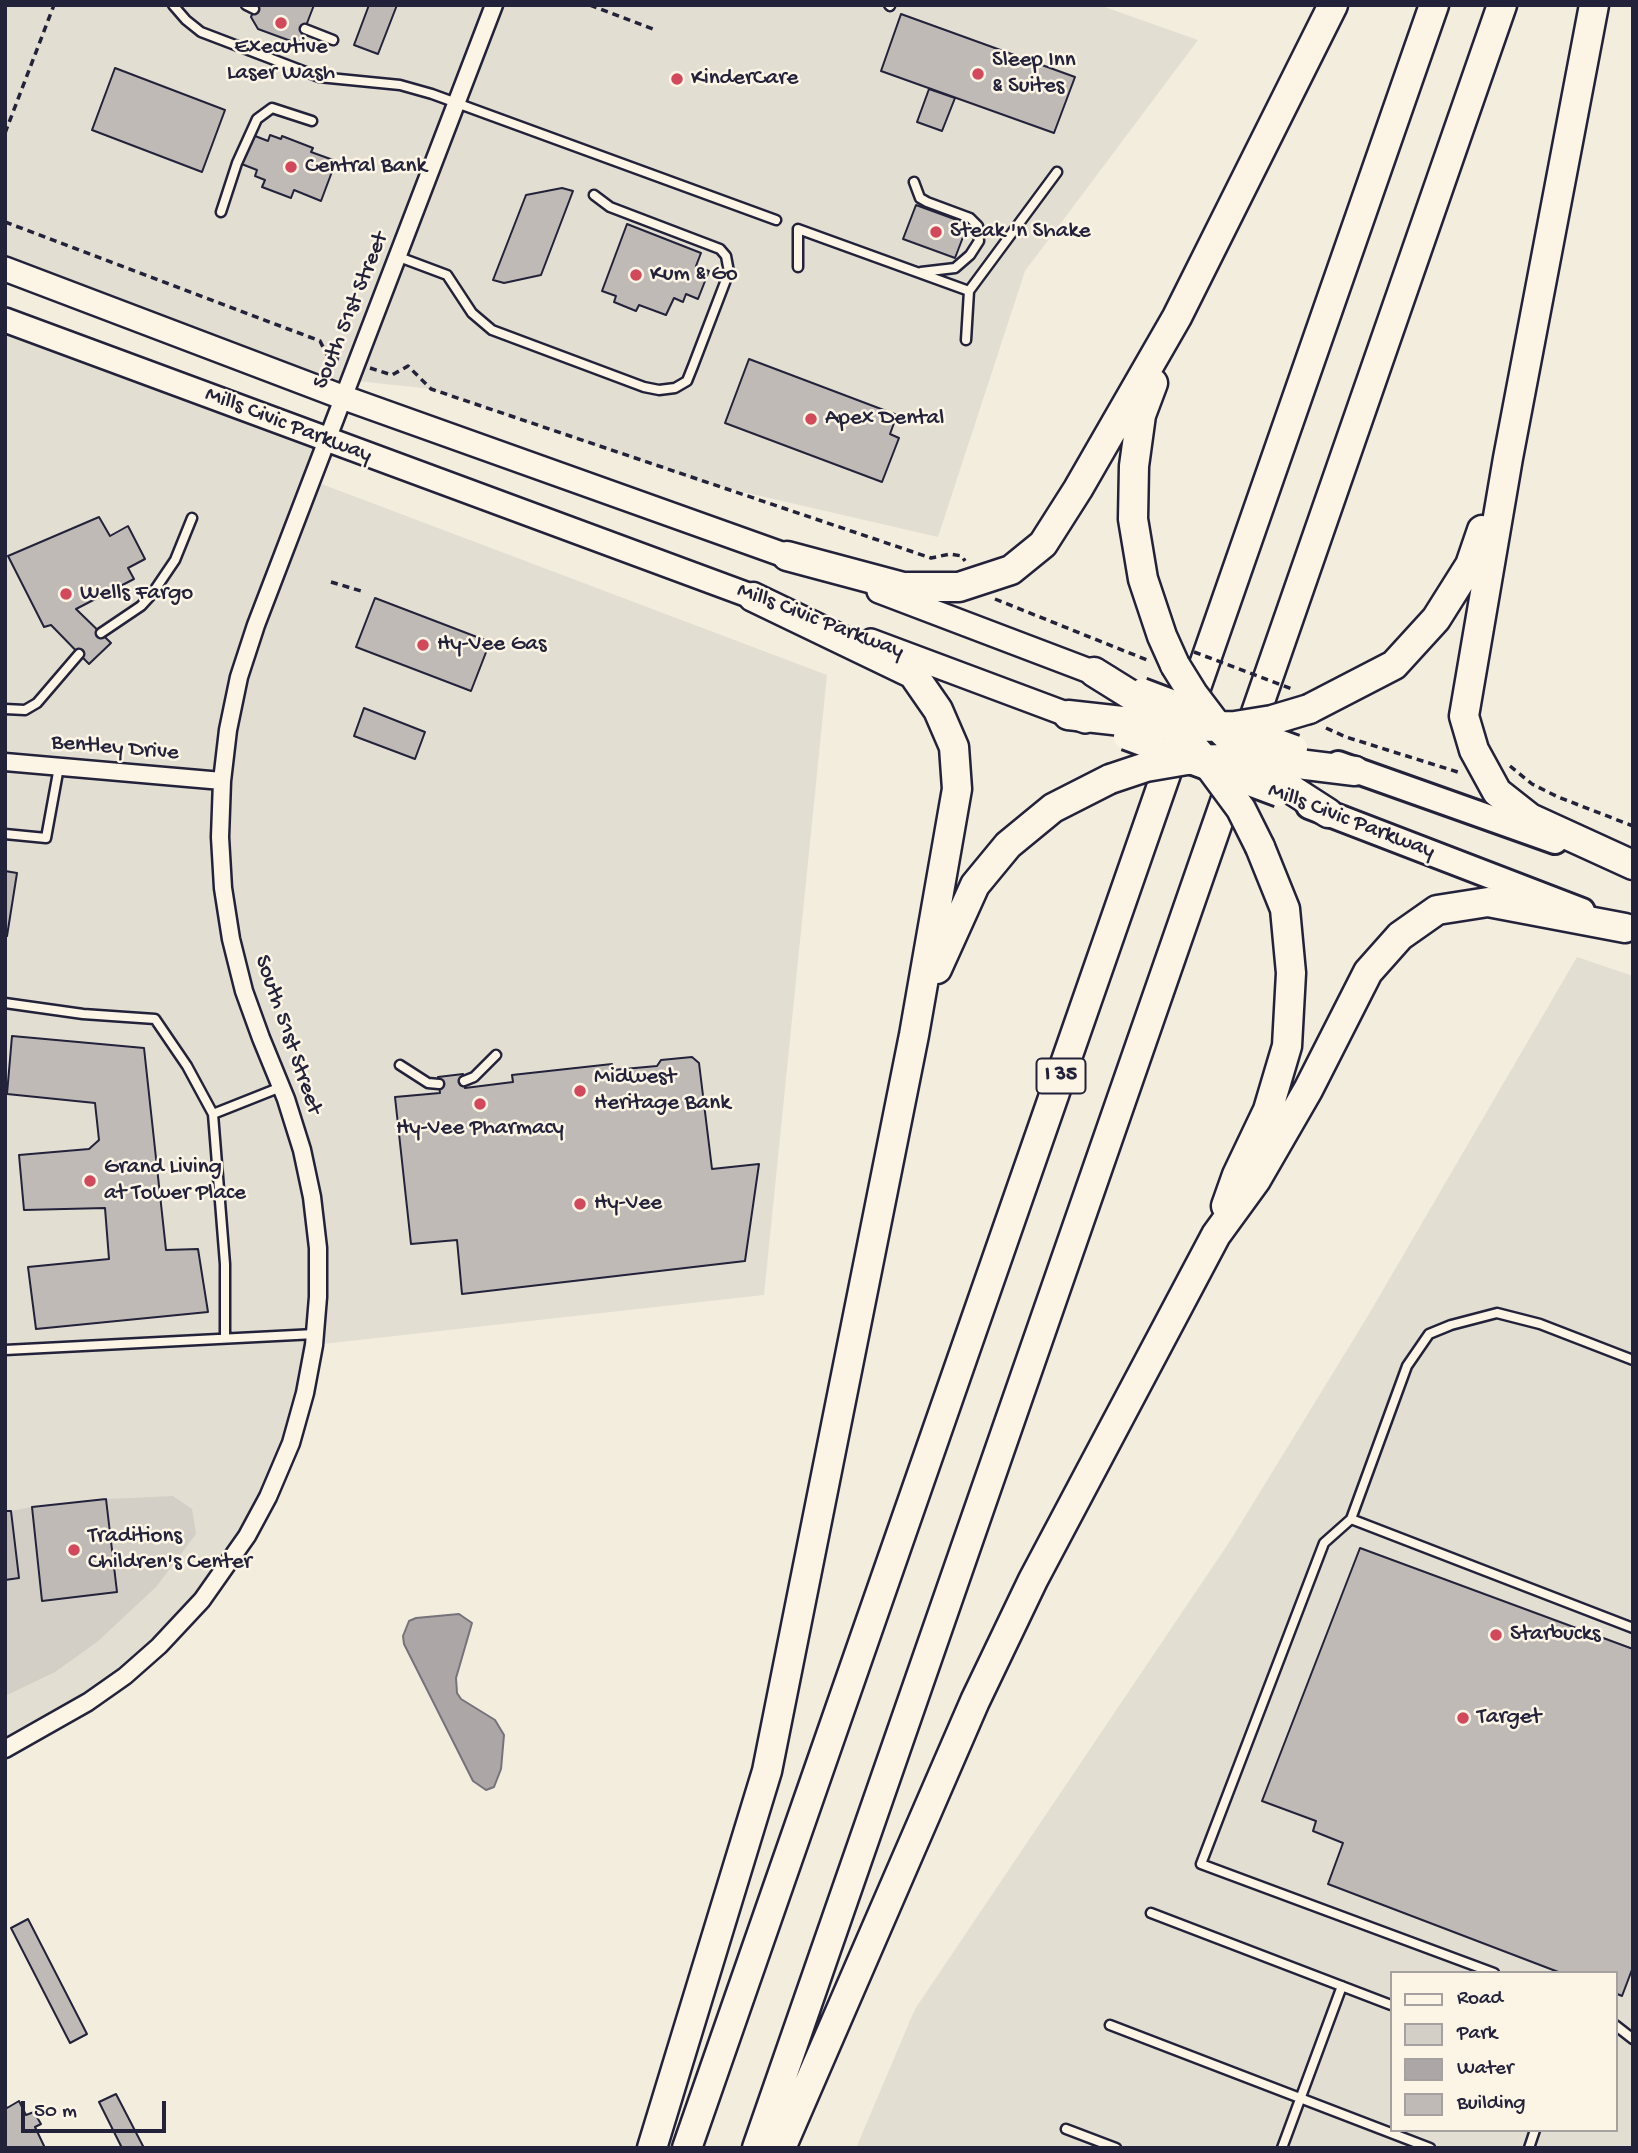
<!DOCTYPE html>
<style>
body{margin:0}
#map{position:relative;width:1638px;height:2153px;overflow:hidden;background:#f3edde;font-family:"Gochi Hand",sans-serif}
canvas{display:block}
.frame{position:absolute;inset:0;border:7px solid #22223b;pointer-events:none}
.legend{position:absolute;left:1390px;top:1971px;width:228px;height:161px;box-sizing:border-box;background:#fcf5e5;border:2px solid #a5a1a1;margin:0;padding:9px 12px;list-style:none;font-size:21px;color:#22223b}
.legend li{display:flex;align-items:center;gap:14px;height:35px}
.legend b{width:35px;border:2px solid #a5a1a1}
.scale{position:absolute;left:21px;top:2101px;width:145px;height:32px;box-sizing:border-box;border:4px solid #22223b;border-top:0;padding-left:9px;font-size:21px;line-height:24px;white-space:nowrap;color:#22223b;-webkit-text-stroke:5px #fcf5e5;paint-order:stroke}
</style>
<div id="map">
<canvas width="1638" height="2153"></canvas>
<div class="frame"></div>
<ul class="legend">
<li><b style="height:9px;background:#fcf5e5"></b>Road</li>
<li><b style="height:19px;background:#d4cfc6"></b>Park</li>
<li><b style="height:19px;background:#aca7a6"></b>Water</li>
<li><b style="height:19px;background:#bfbab6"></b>Building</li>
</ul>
<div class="scale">50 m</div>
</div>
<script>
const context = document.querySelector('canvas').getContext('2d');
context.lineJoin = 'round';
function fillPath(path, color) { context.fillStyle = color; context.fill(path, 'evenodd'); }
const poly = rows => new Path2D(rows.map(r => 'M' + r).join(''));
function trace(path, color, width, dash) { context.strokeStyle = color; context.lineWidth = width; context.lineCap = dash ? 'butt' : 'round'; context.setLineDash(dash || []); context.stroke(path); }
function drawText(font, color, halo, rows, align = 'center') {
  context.font = font + ' "Gochi Hand",sans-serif'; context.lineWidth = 5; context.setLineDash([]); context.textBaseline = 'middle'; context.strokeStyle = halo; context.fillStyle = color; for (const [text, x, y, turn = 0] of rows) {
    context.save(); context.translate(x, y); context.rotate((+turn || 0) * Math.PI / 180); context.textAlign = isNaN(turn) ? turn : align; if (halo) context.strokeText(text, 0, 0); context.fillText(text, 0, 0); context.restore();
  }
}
fillPath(poly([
 [5,5,1099,5,1198,40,1025,271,938,537,704,483,431,389,348,380,342,397,5,269],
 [5,320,326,440,311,480,827,675,764,1295,314,1345,268,1497,159,1646,5,1749],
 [1577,957,1633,976,1633,2148,856,2148,915,2009,1230,1541,1366,1319],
 [1391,1973,1615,1973,1615,2130,1391,2130]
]), '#e3ded2');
fillPath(poly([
 [173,1496,192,1509,196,1534,156,1587,97,1642,55,1672,5,1696,5,1580,18,1578,11,1511,32,1507,43,1601,117,1592,106,1499]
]), '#d4cfc6');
const water = poly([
 [459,1614,472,1623,456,1678,457,1693,461,1699,495,1720,504,1735,501,1769,494,1787,486,1790,473,1781,404,1644,403,1636,409,1621,416,1618,459,1614]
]);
fillPath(water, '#aca7a6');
trace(water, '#75727b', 2);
const building = poly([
 [256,5,314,5,299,44,258,29,251,17,256,5],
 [369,5,397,5,378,54,354,45,369,5],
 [901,14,1075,77,1054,133,881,71,901,14],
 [115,68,225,110,202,172,92,130,115,68],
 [929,89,955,98,942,131,917,122,929,89],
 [250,134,268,141,270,135,281,139,282,136,313,148,311,152,336,161,321,201,294,190,291,198,262,187,265,180,255,176,257,170,239,163,250,134],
 [562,188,573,191,541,275,504,283,493,280,526,195,562,188],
 [916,205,968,224,955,258,903,239,916,205],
 [627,224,701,253,696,266,709,271,698,299,686,294,683,302,674,298,666,315,639,305,636,311,614,302,616,296,602,291,627,224],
 [749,359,897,415,890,434,899,438,882,482,725,423,749,359],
 [99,517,110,536,128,526,145,559,128,568,134,579,76,609,111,643,89,664,51,625,44,627,8,556,99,517],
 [375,598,490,642,471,691,356,647,375,598],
 [364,708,425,732,415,759,354,736,364,708],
 [5,871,17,873,7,936,5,936,5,871],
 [12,1036,144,1048,166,1250,198,1249,208,1312,36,1329,28,1267,109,1259,105,1208,24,1210,19,1155,89,1149,99,1140,95,1103,7,1094,12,1036],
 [692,1057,699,1063,712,1169,759,1164,745,1261,462,1294,457,1240,411,1244,395,1097,440,1093,438,1077,463,1074,465,1088,513,1082,512,1075,612,1064,613,1070,657,1066,661,1060,692,1057],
 [106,1499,117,1592,42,1601,32,1507,106,1499],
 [5,1511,11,1511,19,1578,5,1580,5,1511],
 [1360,1548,1633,1649,1633,1967,1622,1996,1615,1993,1615,1973,1561,1973,1328,1884,1343,1843,1313,1831,1316,1821,1262,1801,1360,1548],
 [28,1919,87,2034,70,2043,11,1928,28,1919],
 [116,2094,144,2148,122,2148,99,2102,116,2094],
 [19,2101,26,2115,34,2112,41,2124,35,2127,45,2148,5,2148,5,2105,7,2108,19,2101]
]);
fillPath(building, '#bfbab6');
trace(building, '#22223b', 2);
const service = poly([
 [173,5,186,20,201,32,319,77,400,85,432,94,776,220],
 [246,5,254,9],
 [889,5,890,6],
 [305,29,333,40],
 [914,182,920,198,927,202,970,218,978,226,979,241,970,255,955,268,921,272],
 [221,212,237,163,257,119,272,108,312,121],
 [399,257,447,275,472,313,492,330,644,387,659,390,675,388,687,381,693,366,729,272,726,256,720,249,610,207,594,195],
 [798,267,798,229,969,291,1057,172],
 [966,340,969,291],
 [101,633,141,606,152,594,175,560,192,518],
 [5,709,25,710,37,703,79,654],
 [5,834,46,838,59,767],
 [5,1003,83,1014,155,1019,187,1066,213,1114,281,1087],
 [400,1065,428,1083,439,1084],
 [464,1081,474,1077,496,1055],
 [213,1114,225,1264,225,1337],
 [5,1350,315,1334],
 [1351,1519,1633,1628],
 [1151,1913,1391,2005],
 [1494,1973,1201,1864,1324,1543,1351,1519,1407,1366,1429,1334,1451,1325,1497,1313,1540,1324,1633,1360],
 [1110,2025,1430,2148],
 [1615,2025,1633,2039],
 [1066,2129,1116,2148],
 [1282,2148,1342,1986],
 [1529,2148,1535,2130]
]);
const minor = poly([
 [5,762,222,781],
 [5,1749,88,1702,125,1676,159,1646,202,1600,247,1536,268,1497,291,1443,305,1393,314,1345,318,1297,318,1248,312,1197,302,1150,286,1099,261,1038,244,991,231,939,223,888,220,837,222,781,228,730,239,677,256,625,494,5]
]);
const secondary = poly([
 [5,269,342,397,801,561],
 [5,320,767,602],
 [879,591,1108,678],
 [871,641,1085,721]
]);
const primary = poly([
 [1338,764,1555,841],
 [1309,806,1582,911]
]);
const motorway = poly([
 [1594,5,1508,458,1464,716,1474,750,1497,792,1530,818,1633,865],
 [1153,383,1141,415,1134,466,1133,519,1143,579,1162,636,1175,665],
 [787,556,903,587,959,587,1011,570,1043,544,1078,489,1177,317,1333,5],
 [1094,672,1139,700],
 [1309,709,1394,665,1436,619,1470,565,1482,530],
 [1068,715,1131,722],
 [1290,763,1355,771],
 [1283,784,1328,813],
 [937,969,975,885,1008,845,1053,808,1110,779],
 [1226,1206,1237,1175,1268,1110,1287,1046,1291,973,1285,909,1260,847],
 [652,2148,767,1771,914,1035,957,789,954,747,938,710,913,674,753,597],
 [687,2148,1434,5],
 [757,2148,1502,5],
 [781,2148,975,1701,1033,1580,1216,1235,1256,1180,1308,1090,1368,972,1400,936,1437,910,1488,902,1625,928]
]);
trace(service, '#22223b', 13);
trace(minor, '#22223b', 21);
trace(secondary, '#22223b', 28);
trace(primary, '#22223b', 30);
trace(motorway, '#22223b', 33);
trace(poly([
 [590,5,653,29],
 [5,133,54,5],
 [5,222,320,341,327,355,339,359],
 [370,368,392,375,408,366,431,389,931,558,950,554,962,556,965,561],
 [331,582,361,591],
 [995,599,1147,660],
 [1326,728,1346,737,1461,773],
 [1510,766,1532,784,1558,797,1633,826]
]), '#22223b', 3.5, [7, 5]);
trace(service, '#fcf5e5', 8);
trace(minor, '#fcf5e5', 16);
trace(secondary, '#fcf5e5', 23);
trace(primary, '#fcf5e5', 24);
trace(motorway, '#fcf5e5', 28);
const primaryBridge = poly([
 [1142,691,1211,717],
 [1235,726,1295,748],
 [1126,737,1279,794]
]);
const motorwayBridge = poly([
 [1175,665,1193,694,1218,727,1254,762,1283,784],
 [1139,700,1188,741,1204,759,1241,809,1260,847],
 [1131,722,1195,727,1235,726,1272,720,1309,709],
 [1110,779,1146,767,1187,760,1226,759,1290,763]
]);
trace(primaryBridge, '#22223b', 30, []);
trace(motorwayBridge, '#22223b', 33, []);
trace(poly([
 [1194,652,1292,689]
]), '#22223b', 3.5, [7, 5]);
trace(primaryBridge, '#fcf5e5', 24);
trace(motorwayBridge, '#fcf5e5', 28);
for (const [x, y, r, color] of [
 [281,23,7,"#d1495b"],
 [978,74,7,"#d1495b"],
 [677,79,7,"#d1495b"],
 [291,167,7,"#d1495b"],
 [936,232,7,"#d1495b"],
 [636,275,7,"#d1495b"],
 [811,419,7,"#d1495b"],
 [66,594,7,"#d1495b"],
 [423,645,7,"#d1495b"],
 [580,1091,7,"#d1495b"],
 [480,1104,7,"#d1495b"],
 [90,1181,7,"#d1495b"],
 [580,1204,7,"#d1495b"],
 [74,1550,7,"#d1495b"],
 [1496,1635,7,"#d1495b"],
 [1463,1718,7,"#d1495b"]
]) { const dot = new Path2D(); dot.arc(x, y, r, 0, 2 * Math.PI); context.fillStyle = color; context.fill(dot); trace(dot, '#fcf5e5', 2.5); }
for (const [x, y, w] of [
 [1061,1076,49]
]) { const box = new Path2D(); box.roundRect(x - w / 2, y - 17.5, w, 35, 5); context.fillStyle = '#fcf5e5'; context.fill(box); trace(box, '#22223b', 2); }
drawText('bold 21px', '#22223b', null, [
 ["I 35",1061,1076]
]);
drawText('23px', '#22223b', '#fcf5e5', [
 ["Executive",281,48,"center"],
 ["Laser Wash",281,74,"center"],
 ["Sleep Inn",992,61],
 ["& Suites",992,87],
 ["KinderCare",691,79],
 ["Central Bank",305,167],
 ["Steak 'n Shake",950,232],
 ["Kum & Go",650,275],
 ["Apex Dental",825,419],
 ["Wells Fargo",80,594],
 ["Hy-Vee Gas",437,645],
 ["Midwest",594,1078],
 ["Heritage Bank",594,1104],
 ["Hy-Vee Pharmacy",480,1129,"center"],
 ["Grand Living",104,1168],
 ["at Tower Place",104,1194],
 ["Hy-Vee",594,1204],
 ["Traditions",88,1537],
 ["Children's Center",88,1563],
 ["Starbucks",1510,1635],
 ["Target",1477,1718]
], 'left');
drawText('23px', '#22223b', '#fcf5e5', [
 ["South 51st Street",352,311,-68],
 ["Mills Civic Parkway",288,426,21],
 ["Mills Civic Parkway",820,622,21],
 ["Bentley Drive",115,749,5],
 ["Mills Civic Parkway",1351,822,21],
 ["South 51st Street",287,1035,71]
]);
</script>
